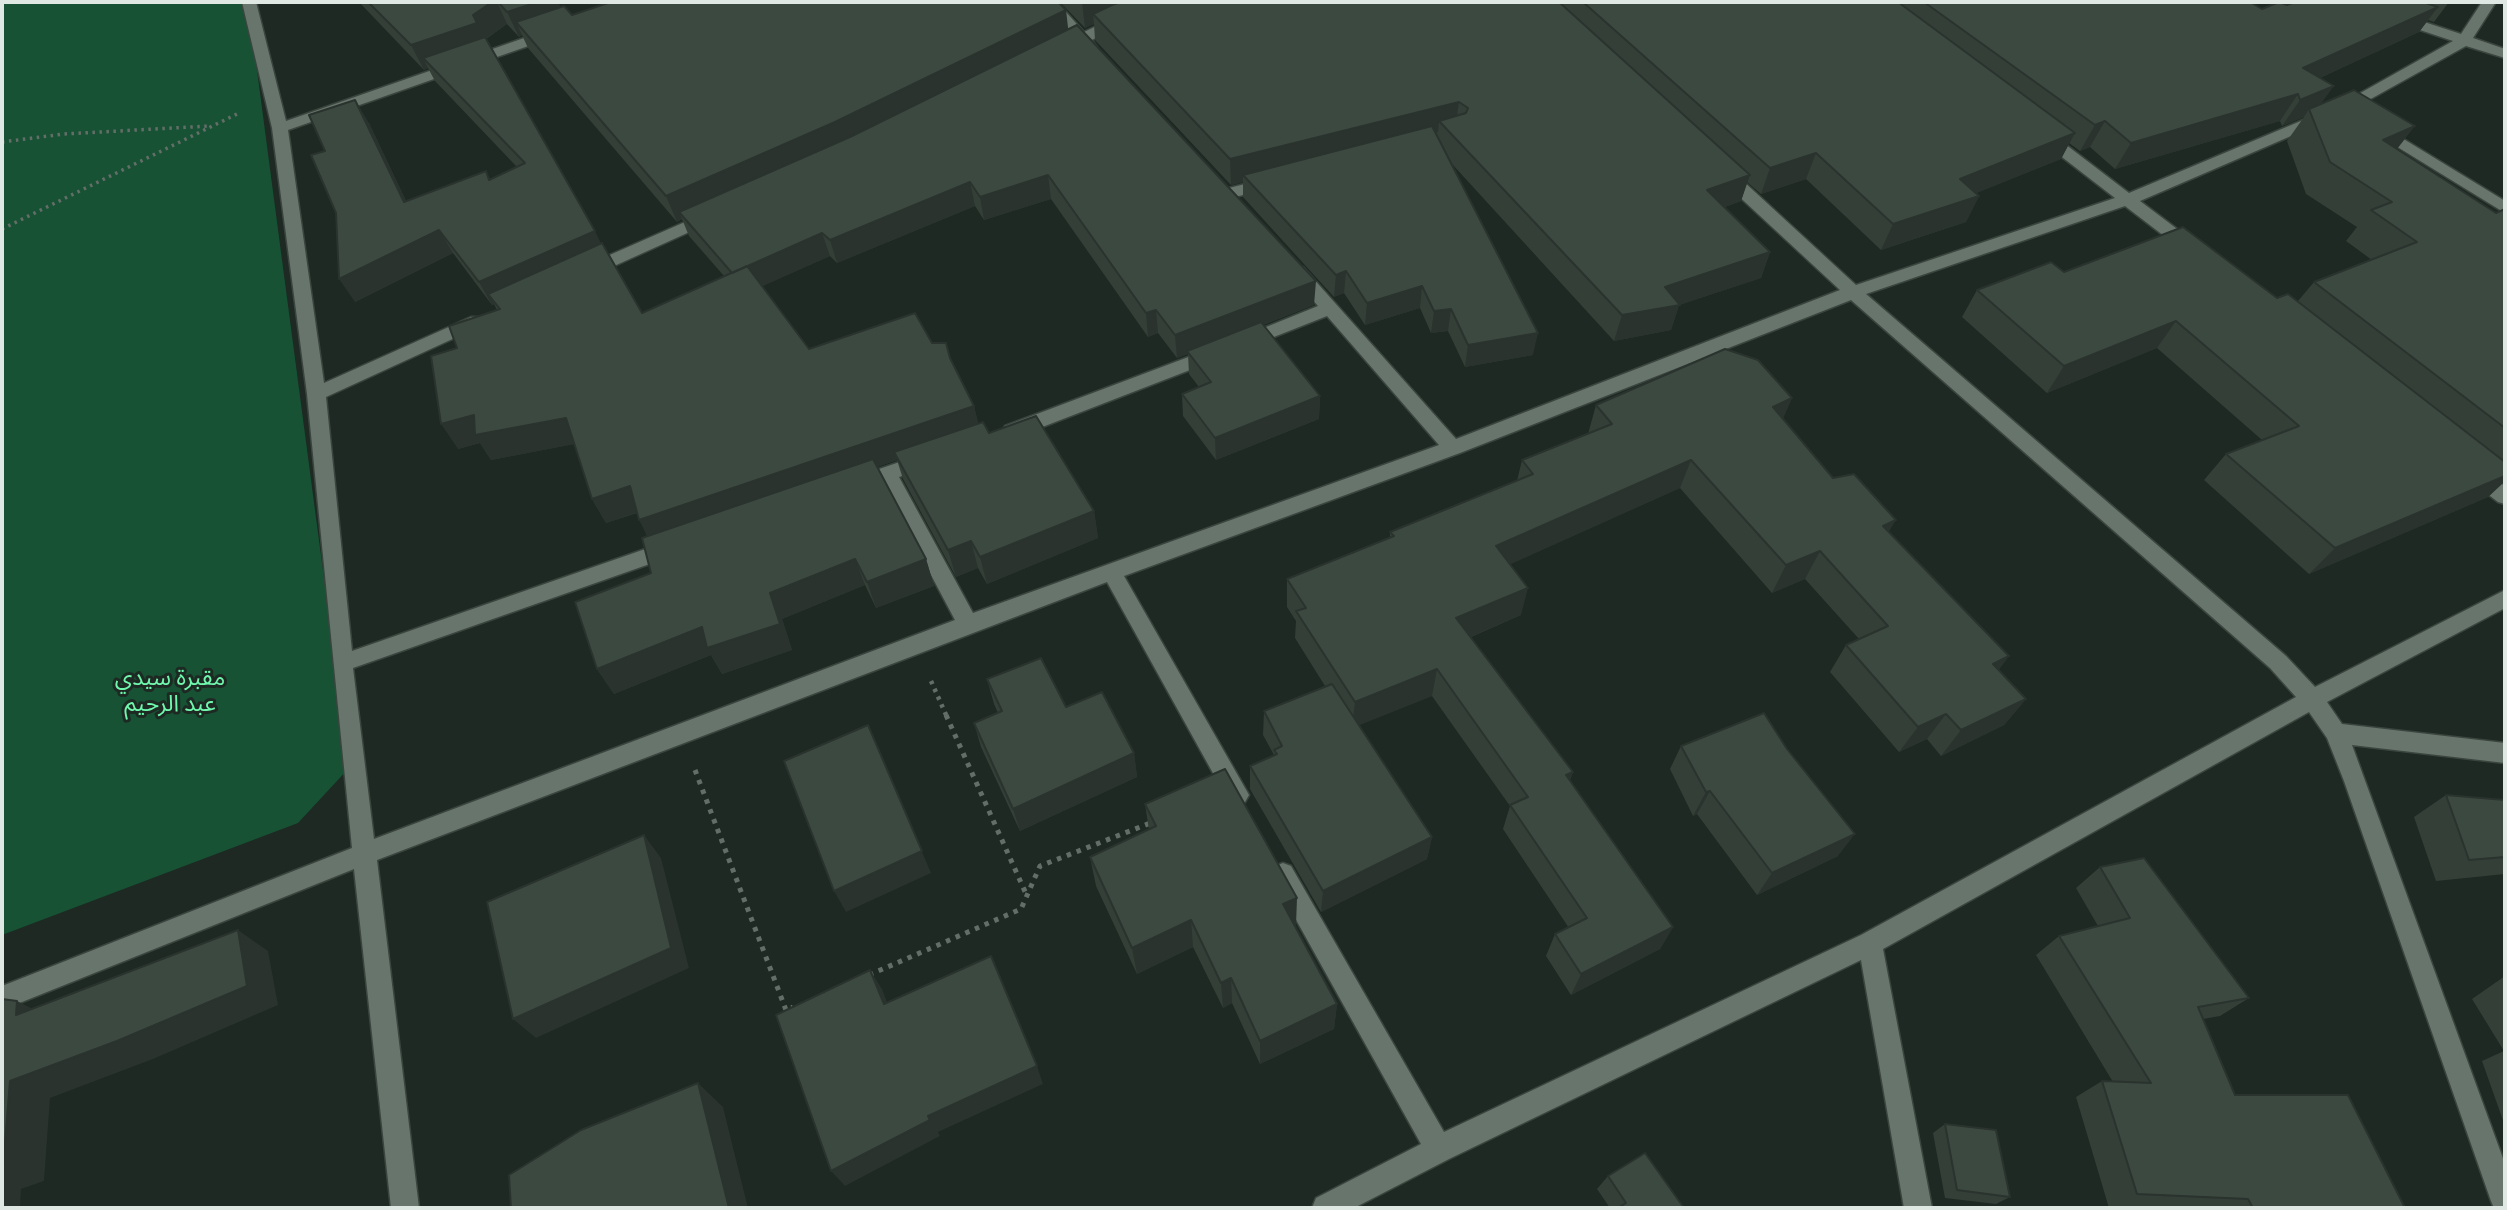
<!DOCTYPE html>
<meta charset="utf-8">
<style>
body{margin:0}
#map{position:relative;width:2507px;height:1210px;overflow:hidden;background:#1d2922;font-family:"Roboto Condensed",sans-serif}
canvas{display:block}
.frame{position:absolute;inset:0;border:4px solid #e0e8e3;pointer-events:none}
</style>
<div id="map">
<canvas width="2507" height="1210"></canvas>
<div class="frame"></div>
</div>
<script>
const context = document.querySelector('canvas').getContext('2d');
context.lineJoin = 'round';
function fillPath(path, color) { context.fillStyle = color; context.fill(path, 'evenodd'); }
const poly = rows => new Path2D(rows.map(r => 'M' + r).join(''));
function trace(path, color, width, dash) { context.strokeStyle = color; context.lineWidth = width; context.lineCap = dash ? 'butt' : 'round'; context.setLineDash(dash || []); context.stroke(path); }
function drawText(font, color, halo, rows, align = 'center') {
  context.font = font + ' "Roboto Condensed","Noto Sans Arabic",sans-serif'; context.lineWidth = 6; context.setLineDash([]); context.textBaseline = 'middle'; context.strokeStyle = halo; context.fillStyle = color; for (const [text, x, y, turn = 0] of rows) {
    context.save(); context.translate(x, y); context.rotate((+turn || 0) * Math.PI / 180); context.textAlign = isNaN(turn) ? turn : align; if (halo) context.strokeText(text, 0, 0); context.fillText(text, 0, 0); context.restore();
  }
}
fillPath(poly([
 [2,2,248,2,349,768,298,823,2,935]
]), '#175234');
const minor = poly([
 [242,2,256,2,286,121,547,30,552,29,559,33,557,36,288,130,324,383,471,317,483,317,486,321,483,325,326,397,352,651,674,539,681,541,684,547,681,553,353,668,374,839,955,620,882,483,857,491,850,489,847,484,850,479,926,453,933,455,936,460,933,465,899,477,973,613,1439,445,1327,316,1251,346,1239,346,1236,342,1239,338,1318,306,1291,275,1288,271,1291,267,1303,267,1456,439,1840,290,1718,177,1716,173,1718,169,1730,169,1856,285,2115,198,2036,137,2034,134,2036,131,2048,131,2129,193,2339,105,2453,41,2345,5,2343,2,2363,2,2461,34,2482,2,2496,2,2473,38,2505,49,2505,58,2466,46,2349,111,2140,201,2197,244,2200,248,2197,252,2185,252,2125,206,1866,294,2286,656,2315,687,2505,590,2505,608,2327,702,2342,724,2505,743,2505,763,2352,745,2505,1164,2505,1208,2494,1208,2491,1201,2344,781,2327,738,2309,712,1883,949,1932,1208,1904,1208,1861,960,1449,1159,1354,1208,1312,1208,1316,1198,1421,1144,1275,882,1271,874,1275,866,1283,863,1291,866,1444,1132,1861,935,2296,697,2270,668,1851,300,1460,453,1124,576,1245,788,1249,795,1245,802,1237,805,1229,802,1107,582,377,860,419,1208,391,1208,354,869,2,1010,2,986,352,848,307,394,272,128,242,2],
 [1042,2,1057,2,1084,32,1115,17,1120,16,1127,20,1092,40,1097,47,1095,50,1085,50,1081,45,1062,53,1057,52,1055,49,1057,46,1073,38,1042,2],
 [2379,124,2505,201,2505,213,2373,132,2371,129,2379,124],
 [1269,178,1277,183,1275,187,1227,199,1219,194,1221,190,1269,178],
 [710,211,718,216,716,220,592,276,580,276,577,272,580,268,710,211],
 [1215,347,1221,348,1224,353,1221,358,1019,436,1012,438,1005,436,1002,431,1005,426,1215,347],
 [2474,466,2505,486,2505,504,2498,502,2467,478,2464,473,2467,468,2474,466]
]);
trace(minor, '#3b453f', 3);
trace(poly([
 [2,142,64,134,209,126],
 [2,229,237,114]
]), '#646e68', 3.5, [2.5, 4.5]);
trace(poly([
 [931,681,947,717]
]), '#646e68', 4.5, [3.5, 5]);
trace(poly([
 [946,715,1027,896],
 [695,770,786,1010,793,1007],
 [869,975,1021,909,1040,866,1153,822]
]), '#646e68', 5, [4.5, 6]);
fillPath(minor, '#67756c');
fillPath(poly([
 [359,2,558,2,560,7,572,15,1068,29,1314,305,1263,325,1320,396,1319,419,1216,460,1183,416,1182,394,1199,387,1189,374,1188,354,1177,358,1158,333,1148,337,1051,199,984,220,975,206,837,263,830,256,762,286,809,349,932,343,950,359,974,406,978,423,989,433,1094,511,1098,538,987,584,978,568,956,577,903,479,897,460,877,467,926,559,934,586,876,608,865,585,782,619,792,650,722,674,711,655,614,694,597,669,651,573,647,536,637,513,606,523,592,499,574,444,491,460,480,443,458,449,457,348,497,310,494,304,492,305,453,253,355,302,325,151,369,123,406,201,486,171,490,179,517,167,435,81,428,68,424,70],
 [507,24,519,37,522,35,528,48,677,222,682,219,689,236,724,276,642,313,601,244,486,39],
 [1060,2,2250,2,2262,9,2287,5,2295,2,2449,2,2434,22,2428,20,2419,32,2320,78,2321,104,2397,149,2496,213,2505,209,2505,483,2504,482,2488,497,2309,574,2204,480,2226,454,2262,440,2157,348,2047,393,1962,317,1977,290,2064,272,2277,298,2298,301,2314,282,2372,260,2346,241,2357,227,2306,194,2287,141,2304,117,2282,126,2280,121,2115,169,2090,147,2080,151,2069,143,2061,159,1976,193,1979,196,1966,222,1881,250,1806,179,1761,194,1747,182,1741,201,1725,207,1770,252,1761,278,1679,305,1671,330,1614,341,1452,164,1533,355,1465,367,1448,331,1431,333,1420,308,1365,325,1344,293,1334,297,1243,197,1243,182,1231,185,1095,40,1094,24,1085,28],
 [1792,398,1783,418,1833,478,1889,532,2009,656,1998,670,2026,699,2004,725,1941,756,1927,739,1899,752,1830,672,1846,645,1859,639,1805,579,1772,593,1680,488,1510,564,1521,615,1471,637,1573,772,1570,780,1673,927,1660,949,1571,995,1546,956,1555,934,1569,928,1503,829,1510,806,1432,696,1359,725,1432,837,1427,859,1321,912,1250,789,1250,766,1274,755,1263,735,1264,711,1325,686,1295,638,1296,621,1287,607,1287,579,1390,538,1390,532,1517,481,1522,460,1588,434,1596,405],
 [987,679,1066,707,1134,753,1137,777,1020,831,981,747,974,723,998,713,994,704],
 [1681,746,1787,749,1838,856,1757,895,1697,814,1693,816,1670,769],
 [2446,795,2505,800,2505,874,2436,881,2414,817],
 [1145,804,1296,925,1295,925,1337,1004,1334,1029,1260,1064,1232,1003,1223,1008,1193,947,1137,974,1096,886,1090,857,1149,830],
 [2100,867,2249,998,2220,1016,2203,1019,2235,1095,2405,1208,2109,1208,2076,1097,2102,1081,2113,1082,2036,955,2059,936,2098,926,2076,888],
 [2505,976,2505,1126,2482,1061,2504,1051,2472,999],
 [1945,1124,2010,1197,1996,1204,1945,1198,1933,1133],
 [1608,1176,1684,1208,1610,1208,1597,1189]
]), '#343f38');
fillPath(poly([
 [492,2,497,2,507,24,485,39,423,58,428,68,424,70,411,45,473,15],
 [538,2,558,2,566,20,516,22,522,35,519,37,507,12],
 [1082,2,1163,2,1093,14,1094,24,1085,28],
 [2438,7,2419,32,2285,94,2303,68],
 [1066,10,1069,36,842,148,679,212,682,219,677,222,666,196],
 [2334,86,2315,112,2309,109,2304,117,2282,126,2300,100],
 [2298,94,2280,121,2115,169,2131,143],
 [355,100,369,123,417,225,404,202],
 [1459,102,1455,128,1439,121,1438,132,1248,181,1243,175,1243,182,1231,185,1230,159],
 [2105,121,2090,147,2080,151,2095,125],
 [2415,126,2390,158,2383,140],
 [2075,133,2061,159,1947,205,1960,179],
 [1816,153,1806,179,1761,194,1770,168],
 [1048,175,1051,199,984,220,980,197],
 [1750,175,1741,201,1699,216,1707,190],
 [970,182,975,206,837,263,830,240],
 [1979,196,1966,222,1881,250,1893,224],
 [439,230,453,253,355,302,339,279],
 [595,231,606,254,488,294,494,304,492,305,479,282],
 [822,233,830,256,741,296,732,273],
 [1770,252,1761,278,1679,305,1671,330,1614,341,1622,315,1665,287],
 [1346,271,1344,293,1334,297,1336,275],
 [1316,281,1314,305,1189,353,1187,351,1188,354,1177,358,1175,335],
 [1422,286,1420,308,1365,325,1367,303],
 [1451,309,1448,331,1431,333,1434,311],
 [1156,310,1158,333,1148,337,1146,313],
 [2176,321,2157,348,2047,393,2064,366],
 [1538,333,1533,355,1465,367,1468,345],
 [1320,396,1319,419,1216,460,1215,438],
 [1792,398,1779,427,1773,407],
 [974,406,980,432,894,452,897,460,652,545,639,520],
 [474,415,566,418,580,443,491,460,480,443,458,449,441,424],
 [1691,460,1680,488,1489,574,1496,546],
 [2505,476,2505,481,2488,497,2309,574,2335,548],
 [630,486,644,510,606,523,592,499],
 [1094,511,1098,538,987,584,980,557],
 [1896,520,1879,548,1883,526],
 [971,541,978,568,956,577,948,550],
 [1820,551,1805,579,1772,593,1786,565],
 [855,559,865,585,782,619,792,650,722,674,711,655,614,694,597,669,770,593],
 [926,559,934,586,876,608,867,582],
 [1528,588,1521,615,1451,645,1456,618],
 [2009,656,1989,683,1993,664],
 [1437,669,1432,696,1352,728,1355,702],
 [2026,699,2004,725,1941,756,1961,730],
 [1946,714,1927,739,1899,752,1918,727],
 [868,725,931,873,846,912,834,891],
 [1134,753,1137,777,1020,831,1013,809],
 [1573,772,1563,797,1566,775],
 [1710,791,1697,814,1693,816,1706,792],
 [1855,834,1838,856,1757,895,1772,873],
 [644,835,661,858,689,968,536,1038,513,1019],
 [1432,837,1427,859,1321,912,1323,891],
 [1297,898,1296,925,1282,932,1283,904],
 [1191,920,1193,947,1137,974,1132,948],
 [1673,927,1660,949,1571,995,1581,974],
 [238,930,268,951,278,1005,153,1059,50,1098,44,1181,21,1189,20,1208,2,1208,2,1167,10,1081],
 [870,970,882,989,895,1023,884,1004],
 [1231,978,1232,1003,1223,1008,1221,983],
 [17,1001,55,1020,16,1015],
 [1337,1004,1334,1029,1260,1064,1260,1041],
 [1037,1066,1043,1084,938,1132,940,1136,845,1186,831,1171,928,1116],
 [698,1083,723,1107,748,1208,729,1208]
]), '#2a332e');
const building = poly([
 [368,2,492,2,473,15,477,23,411,45,368,2],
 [498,2,538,2,507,12,498,2],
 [611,2,1058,2,1066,10,835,122,666,196,516,22,564,6,572,15,611,2],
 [1121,2,1559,2,1750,175,1707,190,1770,252,1665,287,1680,305,1622,315,1439,121,1466,113,1468,108,1459,102,1230,159,1093,14,1112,5,1121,2],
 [1583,2,1898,2,2075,133,1960,179,1979,196,1893,224,1816,153,1770,168,1583,2],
 [1924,2,2250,2,2262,9,2279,2,2287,5,2295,2,2423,2,2438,7,2303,68,2334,86,2300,100,2298,94,2131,143,2105,121,2095,125,1924,2],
 [1077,25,1316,281,1175,335,1156,310,1146,313,1048,175,980,197,970,182,830,240,822,233,732,273,679,212,850,137,1077,25],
 [485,37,595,231,479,282,439,230,339,279,336,213,311,155,325,151,309,115,355,100,404,202,486,171,489,180,525,163,423,58,485,37],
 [2354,90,2415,126,2383,140,2496,213,2505,209,2505,428,2314,282,2417,242,2371,210,2392,202,2330,162,2309,109,2354,90],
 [1432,126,1538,333,1468,345,1451,309,1434,311,1422,286,1367,303,1346,271,1336,275,1243,175,1432,126],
 [2183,227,2277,298,2288,294,2505,462,2505,476,2335,548,2226,454,2299,426,2176,321,2064,366,1977,290,2051,262,2064,272,2183,227],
 [602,243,642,313,747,266,809,349,915,313,932,343,946,343,950,358,974,406,639,520,630,486,592,499,566,418,475,435,474,415,441,424,431,356,457,348,449,326,500,309,488,294,602,243],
 [1261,322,1320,396,1215,438,1182,394,1211,382,1187,351,1261,322],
 [1725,349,1758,360,1792,398,1773,407,1833,478,1854,474,1896,520,1883,526,2009,656,1993,664,2026,699,1961,730,1946,714,1918,727,1846,645,1888,626,1820,551,1786,565,1691,460,1496,546,1528,588,1456,618,1573,772,1566,775,1673,927,1581,974,1555,934,1587,918,1510,805,1528,797,1437,669,1355,702,1296,611,1306,608,1287,579,1394,536,1390,532,1533,474,1522,460,1612,424,1596,405,1725,349],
 [1036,416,1094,511,980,557,971,541,948,550,894,452,983,422,989,433,1036,416],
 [873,459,926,559,867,582,855,559,770,593,780,624,707,648,702,627,597,669,575,602,651,573,642,538,873,459],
 [1041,658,1066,707,1102,692,1134,753,1013,809,974,723,1002,711,987,679,1041,658],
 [1332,684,1432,837,1323,891,1250,766,1277,754,1274,750,1282,746,1264,711,1332,684],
 [1764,713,1787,749,1855,834,1772,873,1710,791,1706,792,1681,746,1764,713],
 [868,725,922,851,834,891,784,761,868,725],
 [1225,769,1297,898,1283,904,1337,1004,1260,1041,1231,978,1221,983,1191,920,1132,948,1090,857,1156,826,1145,804,1225,769],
 [2446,795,2505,800,2505,857,2469,860,2446,795],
 [644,835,671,948,513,1019,487,902,644,835],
 [2144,858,2249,998,2198,1007,2235,1095,2348,1095,2405,1208,2253,1208,2248,1199,2137,1194,2102,1081,2151,1083,2059,936,2130,918,2100,867,2144,858],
 [238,930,247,986,117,1041,10,1081,3,1167,2,1167,2,999,17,1001,16,1015,238,930],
 [991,956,1037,1066,928,1116,930,1120,831,1171,776,1015,870,970,884,1004,991,956],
 [698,1083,729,1208,511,1208,509,1175,581,1130,698,1083],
 [1945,1124,1996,1130,2010,1197,1957,1190,1945,1124],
 [1645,1153,1684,1208,1618,1208,1626,1203,1608,1176,1645,1153]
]);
fillPath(building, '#3c4941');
trace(building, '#2a332e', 2);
drawText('23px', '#6ff7ad', '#1d2922', [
 ["مقبرة سيدي",170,679],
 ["عبد الرحيم",170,705]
]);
</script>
